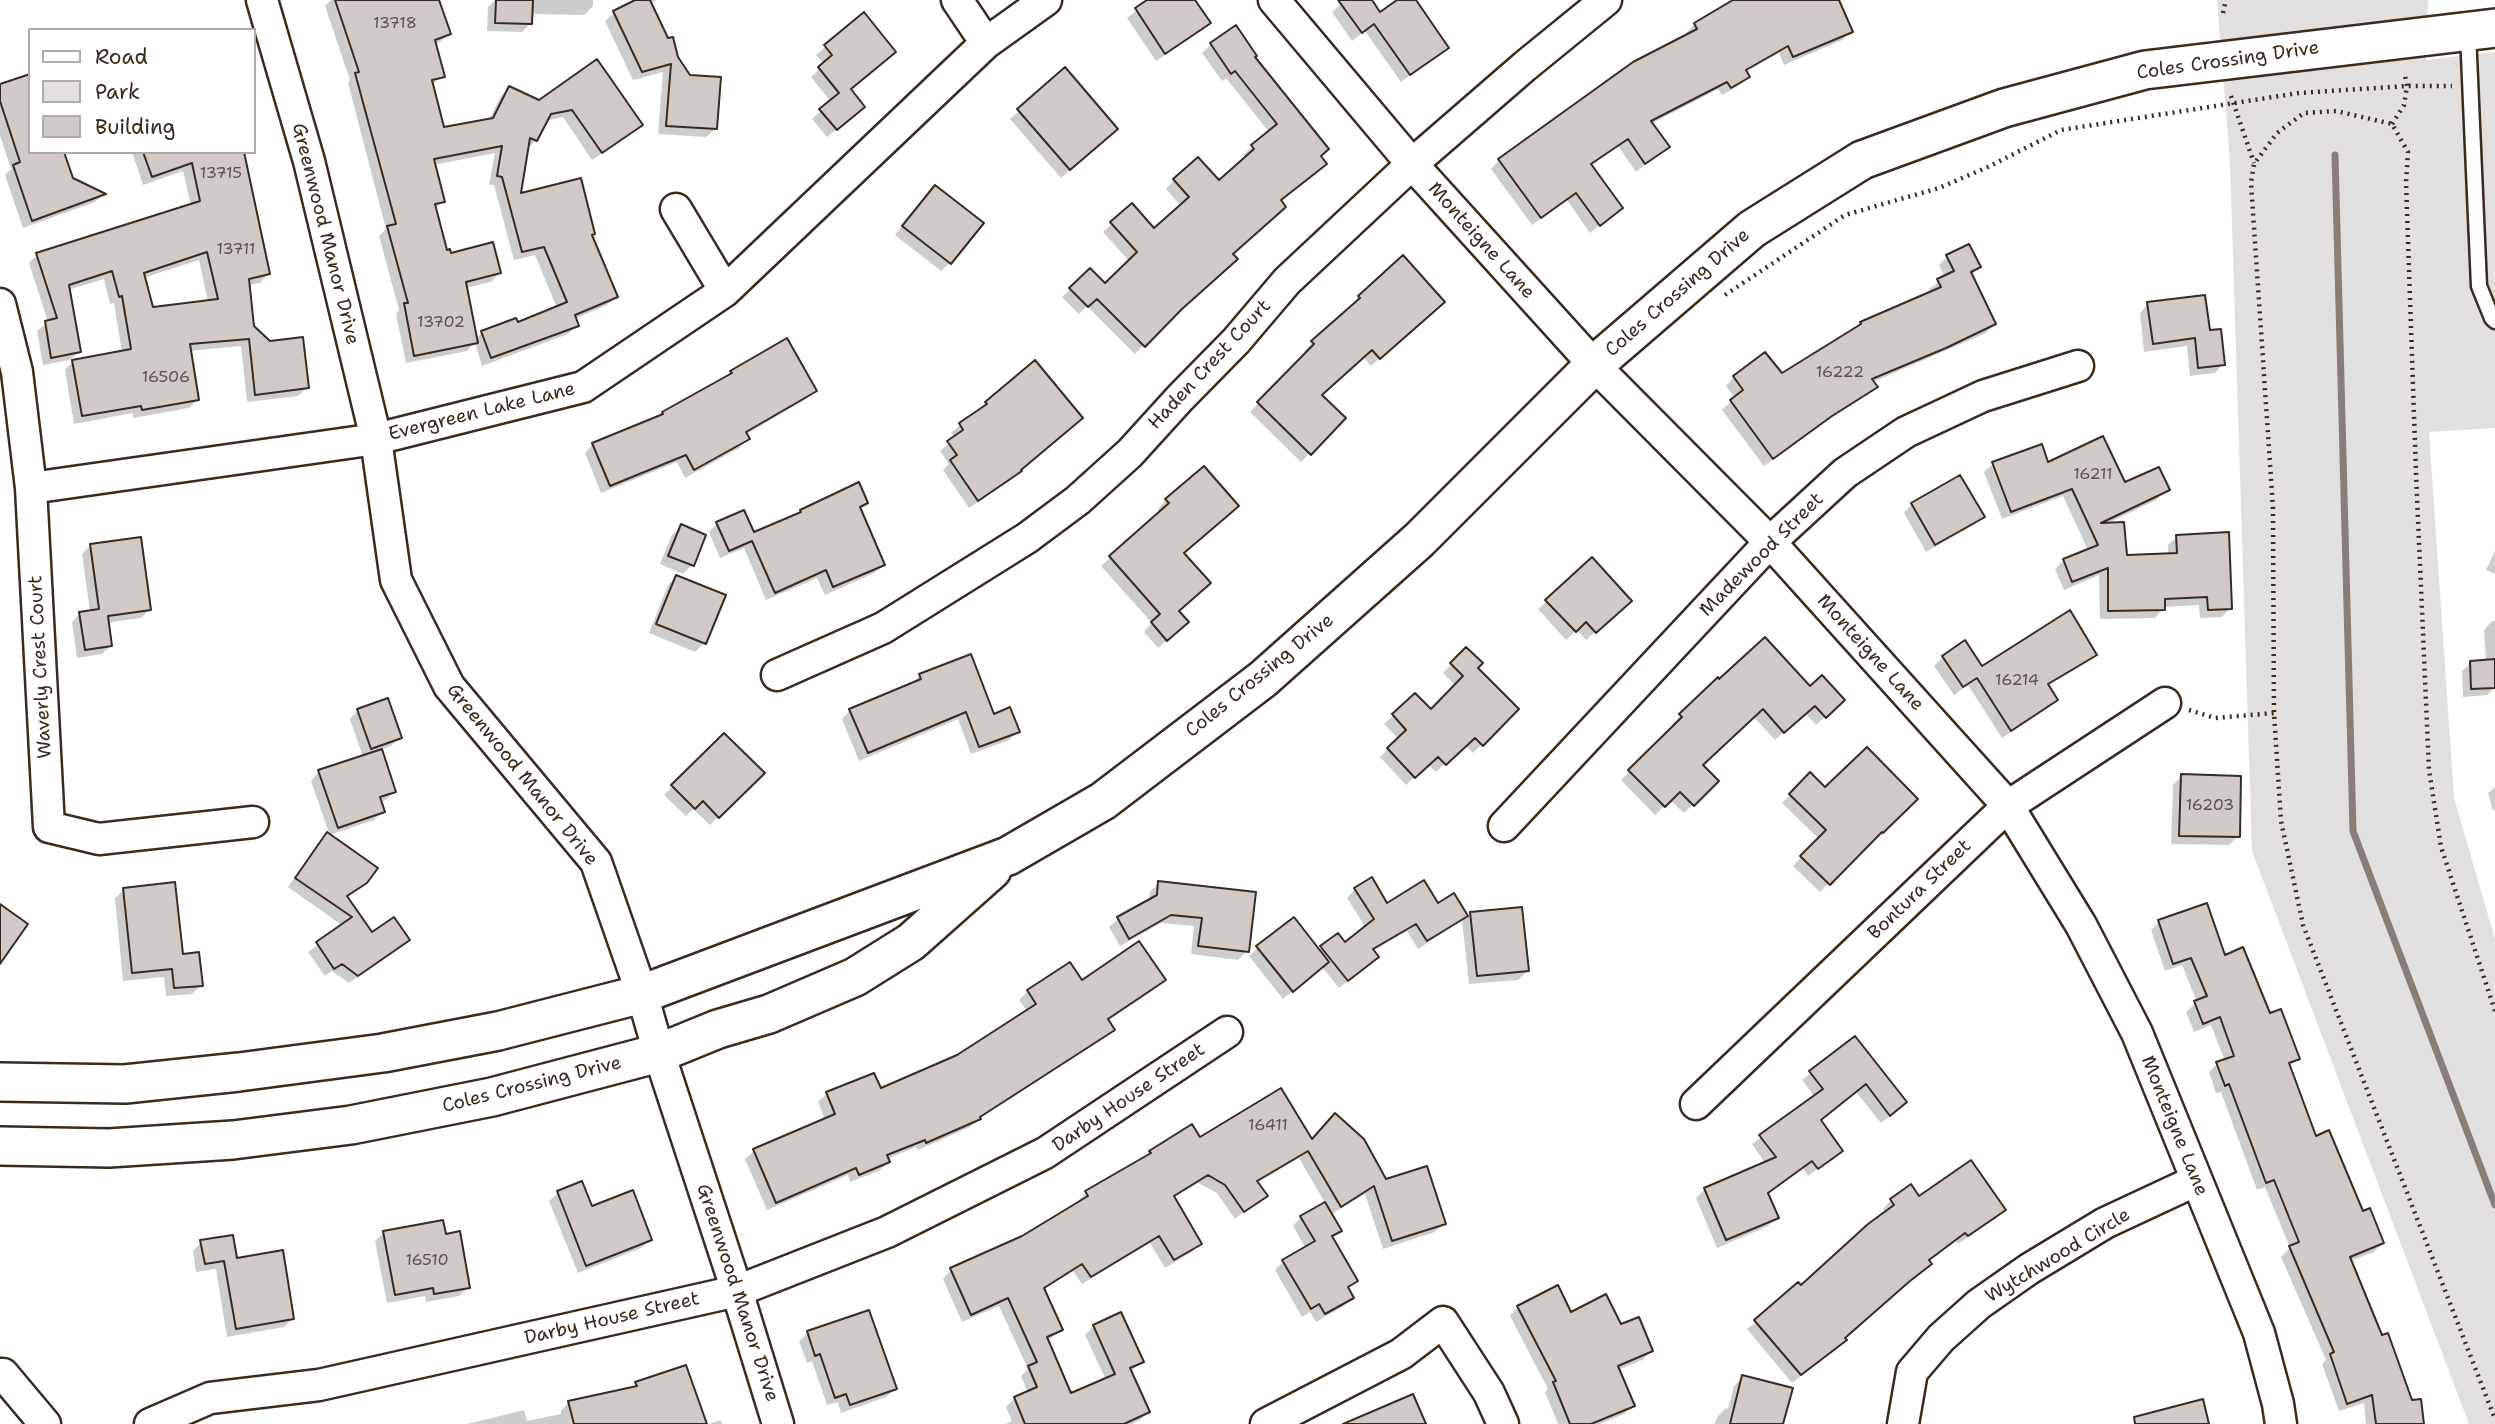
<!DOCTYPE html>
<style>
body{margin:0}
#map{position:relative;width:2495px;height:1424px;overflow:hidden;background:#fff;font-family:"Shantell Sans",sans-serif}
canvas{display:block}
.legend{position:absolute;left:28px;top:28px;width:228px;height:126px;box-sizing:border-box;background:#fff;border:2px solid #b1aaa5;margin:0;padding:9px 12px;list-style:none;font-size:21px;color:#3b2a1e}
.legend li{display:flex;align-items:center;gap:14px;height:35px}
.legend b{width:35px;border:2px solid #b1aaa5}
</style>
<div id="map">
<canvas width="2495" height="1424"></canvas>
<ul class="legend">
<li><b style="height:9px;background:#fff"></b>Road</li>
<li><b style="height:19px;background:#e2e0de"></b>Park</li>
<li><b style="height:19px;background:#cfcac7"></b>Building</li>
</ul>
</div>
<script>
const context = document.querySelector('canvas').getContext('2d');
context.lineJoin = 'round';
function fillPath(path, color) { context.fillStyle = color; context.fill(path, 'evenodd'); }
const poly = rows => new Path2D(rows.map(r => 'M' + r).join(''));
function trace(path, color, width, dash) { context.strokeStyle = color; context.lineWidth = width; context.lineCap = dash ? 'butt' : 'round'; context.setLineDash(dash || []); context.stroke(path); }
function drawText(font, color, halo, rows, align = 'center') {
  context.font = font + ' "Shantell Sans",sans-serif'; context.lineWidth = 6; context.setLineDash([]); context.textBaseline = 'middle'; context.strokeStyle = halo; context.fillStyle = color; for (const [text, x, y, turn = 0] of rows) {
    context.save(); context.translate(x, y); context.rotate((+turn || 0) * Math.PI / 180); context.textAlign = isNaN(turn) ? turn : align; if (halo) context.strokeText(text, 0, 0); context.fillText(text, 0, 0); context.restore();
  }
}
fillPath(poly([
 [2217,0,2428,0,2426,60,2495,52,2495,428,2429,432,2454,798,2495,939,2495,1424,2469,1424,2252,851,2230,162]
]), '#e2e0de');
fillPath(poly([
 [331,0,426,0,449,34,440,42,434,44,443,76,431,85,443,129,489,120,501,96,509,88,539,102,640,125,632,133,592,160,563,117,545,121,536,140,527,149,519,196,590,236,616,296,607,305,574,319,577,325,568,334,482,366,475,343,467,351,406,363,396,314,399,310,379,236,386,229,348,83,350,80,325,6],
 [495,153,489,185,494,185,514,260,535,255,557,308,517,325,482,332,475,340,465,288,491,282,499,273,446,252,435,209,443,201,433,165],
 [495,0,593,0,593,6,584,15,531,14,531,23,522,32,487,31,488,7],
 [634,0,657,0,650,3,715,129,706,137,658,134,663,72,633,80,605,21,614,13,635,2],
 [1150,0,1193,0,1208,22,1200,31,1156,61,1127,18],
 [1345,0,1370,0,1380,14,1400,0,1414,0,1447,47,1401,82,1365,31,1352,41,1332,12],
 [1737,0,1837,0,1851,31,1842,40,1784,65,1779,53,1745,72,1748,77,1740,85,1722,95,1718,89,1651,124,1667,147,1636,172,1618,146,1590,165,1621,208,1590,233,1567,200,1532,225,1491,169,1499,160,1688,35,1686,33,1695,24],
 [863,15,849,90,854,115,827,137,812,119,831,102,811,77,824,64,816,55],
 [1211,44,1327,149,1231,255,1135,354,1087,306,1079,314,1062,297,1090,270,1105,286,1130,262,1103,232,1131,206,1154,231,1181,206,1166,189,1174,180,1218,183,1246,158,1243,155,1269,132,1226,78,1222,81,1202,53],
 [1065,70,1107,137,1061,178,1010,119],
 [0,86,30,152,71,180,103,195,95,202,23,228,5,175,11,169,0,135],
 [132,152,243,152,268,274,260,283,248,285,252,327,307,388,298,396,247,402,241,346,189,351,197,400,189,408,133,418,133,413,74,424,65,370,73,361,122,352,114,303,110,304,104,279,68,290,79,351,70,360,43,365,37,331,48,322,29,263,37,255,191,206,183,171,143,185],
 [199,260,208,302,152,309,143,278],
 [935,187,950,263,941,271,895,235],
 [1403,257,1434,310,1371,366,1363,357,1320,395,1344,418,1301,462,1250,412,1307,354,1304,351],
 [1947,257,1978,267,1971,275,1994,324,1986,333,1873,382,1875,386,1867,395,1821,424,1764,466,1722,410,1735,398,1726,386,1734,377,1781,376,1854,330,1861,323,1931,293,1929,289,1945,278,1939,265],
 [2148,304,2208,332,2223,364,2215,373,2190,376,2187,346,2144,352,2140,313],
 [1035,363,1020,471,1011,480,969,508,943,470,949,464,940,451,955,438,951,433,960,425,978,412],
 [731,372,815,391,806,399,745,435,747,439,739,448,685,478,677,462,601,493,585,453,593,444,658,418,724,379],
 [1993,464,2047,465,2124,485,2165,491,2156,500,2104,525,2125,557,2168,555,2168,545,2177,537,2230,608,2222,617,2200,618,2199,605,2164,607,2155,618,2100,619,2099,575,2064,590,2055,569,2064,560,2088,550,2063,496,2002,519,1984,472],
 [1203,468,1182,554,1178,630,1158,648,1144,632,1152,623,1101,566,1161,512,1158,509,1166,500],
 [866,503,860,509,883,565,874,573,825,595,817,578,766,600,744,548,720,558,709,532,717,524,753,534,797,516,801,511],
 [1912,504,1983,517,1974,525,1926,552,1904,513],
 [681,527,692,565,683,574,660,564,672,535],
 [90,546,150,609,141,618,107,623,111,646,102,654,77,658,72,622,80,614,90,612,82,554],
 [2495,551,2495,574,2486,570],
 [677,577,704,643,695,652,649,633,668,585],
 [1547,601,1621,609,1586,640,1577,630,1566,640,1538,609],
 [2492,621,2495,621,2495,687,2487,695,2463,697,2462,671,2471,663,2486,662,2484,630],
 [1466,650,1475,668,1517,709,1473,753,1465,745,1436,772,1428,764,1406,785,1380,757,1399,739,1384,724,1415,695,1431,711,1456,686,1443,673],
 [2095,654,2086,663,2047,686,2056,700,2048,708,2002,738,1968,685,1954,695,1934,666,1943,657,1981,668],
 [920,675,993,716,1018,731,1009,740,971,754,958,719,859,761,842,719,850,710,911,685],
 [1810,689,1834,709,1816,725,1805,713,1775,740,1753,716,1701,765,1717,781,1684,813,1670,800,1655,815,1621,780,1675,726,1672,724,1681,715],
 [358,710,400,737,391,746,380,750,394,791,386,800,380,802,383,811,374,820,329,835,366,882,346,898,372,935,408,940,399,948,349,983,332,971,325,976,308,952,343,926,288,887,319,843,329,833,311,781,319,772,363,757,350,719],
 [724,735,762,773,710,825,693,809,686,816,664,795],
 [1810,775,1825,790,1916,799,1873,841,1872,839,1820,892,1793,866,1819,839,1782,803],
 [2182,776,2238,836,2229,845,2171,844,2173,785],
 [2495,787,2495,810,2493,811,2488,793],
 [1159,883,1247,951,1238,960,1191,954,1194,926,1161,923,1120,946,1109,927,1118,919,1149,901,1150,892],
 [1355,889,1386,905,1437,905,1454,895,1467,917,1471,914,1527,971,1518,980,1469,984,1462,920,1418,949,1407,931,1373,951,1377,957,1339,988,1322,967,1283,999,1249,956,1258,948,1318,951,1322,948,1345,945,1366,928,1347,898],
 [124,890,181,956,201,985,192,994,166,996,164,977,123,981,115,898],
 [2159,922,2224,957,2269,1016,2298,1058,2289,1067,2315,1138,2382,1243,2374,1252,2350,1261,2410,1402,2423,1424,2366,1424,2364,1403,2339,1411,2322,1364,2326,1360,2281,1257,2290,1248,2265,1187,2257,1190,2221,1092,2216,1093,2209,1072,2217,1064,2225,1061,2211,1025,2194,1032,2186,1012,2197,1002,2182,965,2165,971,2151,930],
 [1164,980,1155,989,1107,1021,1113,1030,1104,1038,978,1119,970,1127,918,1150,916,1147,887,1159,888,1162,879,1171,850,1182,848,1175,767,1210,745,1159,754,1151,825,1120,818,1102,827,1094,873,1075,880,1090,957,1057,1027,1011,1019,1000,1028,991,1082,982],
 [1854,1038,1896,1111,1881,1123,1856,1092,1819,1121,1841,1150,1808,1176,1803,1168,1767,1194,1776,1217,1768,1226,1717,1248,1696,1198,1705,1189,1765,1163,1752,1144,1815,1097,1802,1080],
 [1200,1139,1311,1142,1386,1181,1444,1223,1435,1232,1383,1249,1365,1194,1330,1215,1340,1231,1332,1238,1356,1280,1347,1289,1352,1297,1343,1306,1316,1322,1310,1312,1302,1317,1275,1270,1283,1262,1306,1249,1293,1226,1301,1217,1325,1203,1299,1158,1257,1183,1265,1196,1235,1219,1217,1193,1198,1183,1173,1198,1200,1243,1192,1252,1165,1268,1150,1243,1082,1284,1073,1271,1043,1290,1061,1330,1047,1341,1070,1396,1106,1380,1085,1335,1094,1326,1142,1362,1130,1372,1148,1412,1140,1420,1132,1424,1005,1424,1012,1421,1006,1407,1015,1398,1028,1393,1021,1376,1028,1369,999,1306,962,1322,943,1279,951,1270,1023,1238,1079,1203,1078,1201,1086,1193,1143,1160,1150,1152],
 [558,1193,591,1208,650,1240,641,1248,578,1273,549,1201],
 [1919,1198,2003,1210,1995,1219,1958,1244,1956,1240,1928,1261,1930,1264,1921,1273,1899,1289,1843,1338,1836,1348,1792,1383,1747,1329,1801,1288,1886,1213,1883,1209,1891,1200],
 [384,1232,444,1236,468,1287,459,1296,426,1302,425,1296,387,1303,375,1241],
 [201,1242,236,1260,292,1319,284,1327,227,1337,216,1269,196,1272,193,1251],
 [1518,1307,1570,1314,1620,1326,1651,1351,1642,1360,1618,1370,1633,1405,1624,1414,1600,1424,1558,1424,1545,1392,1548,1389,1510,1316],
 [808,1333,895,1389,886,1397,841,1413,838,1402,827,1405,812,1361,807,1363,799,1341],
 [1743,1377,1782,1423,1784,1424,1715,1424,1717,1417,1726,1408,1728,1409,1734,1386],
 [636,1384,705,1424,467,1424,524,1410,527,1421,561,1414,561,1411,569,1402,631,1389],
 [721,1420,722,1424,709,1424]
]), '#0003');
trace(poly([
 [2335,155,2353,831,2495,1205]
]), '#887e77', 7);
const building = poly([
 [335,0,439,0,451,34,435,40,445,77,432,80,444,127,493,118,509,86,539,100,597,59,643,125,602,153,572,110,551,114,537,141,530,138,521,193,581,178,595,234,592,235,618,297,575,315,579,326,491,358,481,331,516,318,518,322,567,302,544,247,522,252,502,177,497,176,502,146,434,159,445,202,435,204,447,250,450,249,451,253,493,242,501,273,466,282,478,343,414,356,404,303,408,303,387,226,396,224,355,73,359,72,335,0],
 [496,0,533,0,532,24,495,23,496,0],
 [635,0,650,0,668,38,673,37,678,57,690,75,721,77,717,129,666,126,671,64,642,72,613,11,635,0],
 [1147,0,1195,0,1211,23,1165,54,1135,8,1147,0],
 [1338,0,1372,0,1380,12,1397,0,1416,0,1449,48,1410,75,1374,24,1362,33,1338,0],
 [1733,0,1839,0,1853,32,1793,57,1788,46,1746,70,1750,77,1731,88,1727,82,1651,121,1670,147,1645,164,1628,139,1591,164,1623,208,1600,226,1576,193,1541,218,1498,159,1633,62,1697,29,1694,23,1733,0],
 [864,12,896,52,851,89,865,107,837,130,819,109,839,93,818,67,832,55,824,45,864,12],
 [1236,25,1257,56,1255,57,1329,149,1321,156,1327,164,1281,200,1286,207,1233,254,1238,259,1182,309,1145,347,1097,299,1088,307,1069,288,1090,268,1105,283,1137,252,1110,222,1132,203,1154,228,1189,197,1173,179,1198,157,1219,180,1254,149,1251,145,1277,124,1235,71,1231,74,1210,43,1236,25],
 [1065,67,1118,129,1070,170,1017,109,1065,67],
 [30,74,30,152,64,152,73,178,106,194,32,221,13,165,20,162,0,101,0,84,30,74],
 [143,152,244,152,270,274,249,279,254,326,270,341,303,337,309,388,255,395,249,339,190,344,199,400,142,410,141,406,82,416,72,360,131,349,122,296,119,297,112,271,69,285,81,352,51,358,45,321,57,318,36,253,200,201,192,163,152,177,143,152],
 [207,252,218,299,153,307,144,273,207,252],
 [935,185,984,223,951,264,902,226,935,185],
 [1969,244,1981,267,1971,272,1996,324,1946,348,1872,379,1878,387,1832,416,1773,459,1730,400,1743,390,1733,376,1765,352,1782,373,1861,324,1860,322,1941,287,1937,279,1954,271,1946,255,1969,244],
 [1403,255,1445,302,1380,359,1372,350,1322,395,1346,418,1311,455,1257,402,1314,344,1311,341,1360,298,1358,296,1403,255],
 [2205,295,2210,330,2221,329,2225,365,2198,368,2195,338,2153,344,2147,302,2205,295],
 [787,338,817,391,746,432,750,439,694,470,686,455,610,486,592,443,663,414,662,412,732,373,730,371,787,338],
 [1035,360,1083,418,1021,470,1022,471,978,501,950,460,957,455,947,441,963,430,959,423,987,404,985,402,1035,360],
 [2103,436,2125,482,2159,467,2170,490,2101,523,2124,522,2127,555,2177,553,2176,535,2229,532,2232,609,2208,610,2207,597,2165,599,2165,610,2108,611,2108,568,2072,582,2063,559,2098,545,2072,489,2011,512,1992,462,2042,444,2048,462,2103,436],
 [1204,466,1239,506,1184,553,1211,583,1179,611,1189,622,1167,641,1151,622,1160,614,1109,556,1169,503,1165,499,1204,466],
 [1960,475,1985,517,1935,545,1911,503,1960,475],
 [859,482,868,503,860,507,885,565,833,587,826,570,775,593,752,541,729,551,716,522,744,510,754,532,801,512,800,510,859,482],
 [681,524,706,535,694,566,668,556,681,524],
 [141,537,151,610,108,616,112,646,85,650,79,612,99,609,90,544,141,537],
 [1592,557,1632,601,1596,633,1586,622,1576,632,1545,600,1592,557],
 [676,575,726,595,706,644,656,624,676,575],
 [2070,610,2097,655,2048,684,2058,700,2011,731,1977,678,1963,687,1942,656,1965,640,1982,666,2070,610],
 [1765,637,1810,686,1822,675,1845,700,1826,718,1815,706,1784,733,1763,709,1703,765,1719,781,1694,806,1680,792,1665,807,1628,770,1682,717,1679,714,1718,677,1719,679,1765,637],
 [1466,647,1483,663,1478,668,1519,709,1483,746,1475,738,1446,765,1438,757,1415,778,1387,748,1406,730,1392,714,1415,693,1431,709,1463,676,1450,663,1466,647],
 [971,654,994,714,1010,707,1020,732,979,747,966,712,868,753,849,709,921,679,919,674,971,654],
 [2495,659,2495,688,2471,689,2470,661,2495,659],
 [388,698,402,738,371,749,357,709,388,698],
 [724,733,765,773,719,818,703,801,695,809,671,785,724,733],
 [1867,747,1918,799,1883,833,1882,832,1830,885,1800,856,1826,830,1789,794,1810,772,1825,787,1867,747],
 [382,749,396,792,380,797,385,812,338,828,318,770,382,749],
 [2181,774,2241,776,2240,837,2179,836,2181,774],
 [327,832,378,868,367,883,347,896,372,932,394,917,410,940,358,976,342,964,334,969,316,942,352,917,295,878,327,832],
 [1372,877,1387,903,1424,880,1438,903,1454,893,1468,916,1427,941,1416,924,1373,949,1379,957,1348,981,1320,946,1338,933,1345,942,1374,919,1354,888,1372,877],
 [1158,881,1256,892,1249,952,1198,946,1202,918,1171,915,1129,939,1117,917,1157,895,1158,881],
 [175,882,183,954,199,952,203,986,174,988,172,969,132,973,123,888,175,882],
 [2207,903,2225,955,2243,947,2270,1013,2281,1009,2300,1059,2289,1063,2316,1136,2329,1130,2363,1211,2370,1208,2384,1243,2350,1257,2382,1335,2388,1333,2412,1400,2421,1399,2424,1424,2376,1424,2372,1395,2347,1404,2330,1354,2334,1352,2289,1246,2299,1242,2274,1180,2266,1183,2229,1084,2225,1086,2216,1062,2234,1056,2220,1017,2203,1024,2194,1001,2207,996,2191,958,2173,964,2158,920,2207,903],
 [0,904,28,924,0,964,0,904],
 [1522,907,1529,971,1477,976,1470,912,1522,907],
 [1294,917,1329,962,1293,992,1256,946,1294,917],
 [1139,941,1166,980,1108,1019,1115,1030,980,1117,981,1119,926,1143,925,1140,887,1155,890,1162,859,1175,856,1168,776,1203,753,1149,835,1114,826,1092,874,1073,881,1088,957,1055,1036,1004,1027,990,1070,962,1082,980,1139,941],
 [1855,1036,1907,1102,1890,1116,1866,1084,1821,1120,1843,1151,1818,1169,1812,1161,1768,1193,1779,1218,1726,1240,1704,1188,1776,1157,1759,1135,1823,1089,1809,1071,1855,1036],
 [1281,1088,1312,1139,1335,1113,1364,1139,1386,1179,1427,1166,1446,1224,1392,1241,1374,1186,1341,1207,1308,1151,1257,1181,1268,1196,1244,1212,1225,1185,1208,1175,1174,1196,1202,1244,1174,1260,1159,1236,1091,1277,1082,1264,1044,1288,1063,1330,1047,1337,1071,1393,1115,1374,1093,1325,1121,1312,1144,1362,1130,1368,1150,1412,1124,1424,1025,1424,1014,1397,1037,1387,1028,1366,1037,1362,1008,1298,971,1315,950,1268,1022,1236,1088,1196,1085,1191,1151,1153,1149,1151,1192,1124,1200,1137,1281,1088],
 [1971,1160,2006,1210,1968,1236,1965,1233,1929,1260,1932,1264,1910,1281,1845,1338,1847,1340,1801,1375,1754,1320,1798,1282,1801,1285,1868,1224,1894,1205,1890,1199,1911,1184,1919,1196,1971,1160],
 [582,1181,592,1206,633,1190,652,1240,586,1266,557,1191,582,1181],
 [1325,1202,1342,1231,1332,1236,1358,1281,1348,1287,1354,1298,1325,1314,1319,1304,1311,1309,1282,1260,1315,1241,1300,1216,1325,1202],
 [443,1220,446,1234,460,1231,470,1288,434,1294,433,1288,395,1295,383,1231,443,1220],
 [233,1235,237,1258,283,1250,294,1319,236,1329,224,1261,205,1264,200,1240,233,1235],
 [1558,1285,1571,1312,1606,1294,1621,1324,1639,1317,1653,1351,1618,1366,1635,1406,1591,1424,1570,1424,1553,1382,1556,1381,1517,1306,1558,1285],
 [869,1310,897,1389,850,1405,846,1394,835,1398,820,1354,815,1356,807,1331,869,1310],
 [686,1365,707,1424,574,1424,568,1401,637,1386,635,1382,686,1365],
 [1742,1375,1793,1388,1783,1424,1730,1424,1742,1375],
 [1413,1394,1426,1424,1343,1424,1413,1394],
 [2203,1399,2209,1424,2135,1424,2134,1417,2203,1399]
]);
fillPath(building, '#cfcac7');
trace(building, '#3b2a1e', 2);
const service = poly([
 [2468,33,2479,286,2492,318,2495,321]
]);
const minor = poly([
 [262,0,309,161,376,439,396,580,449,686,596,862,642,994,659,1053,737,1291,778,1424],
 [957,0,986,43],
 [1274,0,1412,164,1594,365,1770,542,2008,806,2081,925,2137,1033,2259,1333,2278,1404,2281,1424],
 [676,209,725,291],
 [0,304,17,372,31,488,49,827,99,839,253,822],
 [31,488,376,439,583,387,725,291,986,43,1046,0],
 [777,675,883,628,1027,538,1078,500,1130,453,1180,398,1236,341,1287,281,1412,164,1525,66,1606,0],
 [1504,826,1770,542,1845,473,1906,432,1983,396,2078,366],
 [1696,1104,2008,806,2165,703],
 [0,1374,3,1374,45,1424],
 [150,1424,210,1398,319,1385,737,1291,887,1232,1045,1153,1227,1032],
 [1266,1424,1401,1354,1443,1322,1489,1393,1503,1424],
 [1903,1424,1912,1372,1941,1338,1979,1304,2029,1269,2105,1223,2195,1181]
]);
const tertiary = poly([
 [0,1082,125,1084,239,1072,383,1053,498,1031,642,994,1008,856,1103,801,1263,679,1419,540,1594,365,1752,229,1862,160,2004,108,2145,70,2495,28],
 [0,1146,109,1148,233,1140,351,1125,492,1097,659,1053,718,1029,769,1014,855,977,911,942,992,870]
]);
trace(service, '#3b2a1e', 19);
trace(minor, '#3b2a1e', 35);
trace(tertiary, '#3b2a1e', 42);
trace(poly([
 [2223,13,2226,0],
 [2231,96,2254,163],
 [2392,124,2404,105,2407,86,2405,76],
 [1725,295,1845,215,1939,188,1988,167,2061,130,2299,93,2407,86,2452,86],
 [2189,710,2215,718,2274,713],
 [2495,1011,2441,847,2429,770,2416,473,2406,182,2408,152,2392,124,2336,111,2304,113,2277,133,2254,164,2251,183,2273,508,2274,713,2281,821,2303,925,2495,1419]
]), '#3b2a1e', 4.5, [2, 5]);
trace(service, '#fff', 14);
trace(minor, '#fff', 30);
trace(tertiary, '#fff', 37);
drawText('16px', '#605248', null, [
 ["13718",395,24],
 ["13715",221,174],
 ["13711",236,250],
 ["13702",441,323],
 ["16222",1840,373],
 ["16506",166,378],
 ["16211",2093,475],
 ["16214",2017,681],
 ["16203",2210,806],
 ["16411",1268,1126],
 ["16510",427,1261]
]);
drawText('19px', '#3b2a1e', '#fff', [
 ["Coles Crossing Drive",2228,61,-8],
 ["Greenwood Manor Drive",325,234,76],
 ["Monteigne Lane",1481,241,48],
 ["Coles Crossing Drive",1678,293,-41],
 ["Haden Crest Court",1210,365,-47],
 ["Evergreen Lake Lane",482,412,-14],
 ["Madewood Street",1762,555,-45],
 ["Monteigne Lane",1870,653,48],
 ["Waverly Crest Court",41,667,-93],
 ["Coles Crossing Drive",1260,676,-39],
 ["Greenwood Manor Drive",522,775,51],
 ["Bontura Street",1920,890,-44],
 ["Coles Crossing Drive",532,1085,-14],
 ["Darby House Street",1129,1098,-34],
 ["Monteigne Lane",2174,1126,68],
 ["Wytchwood Circle",2058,1256,-31],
 ["Greenwood Manor Drive",737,1293,72],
 ["Darby House Street",612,1319,-13]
]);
</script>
